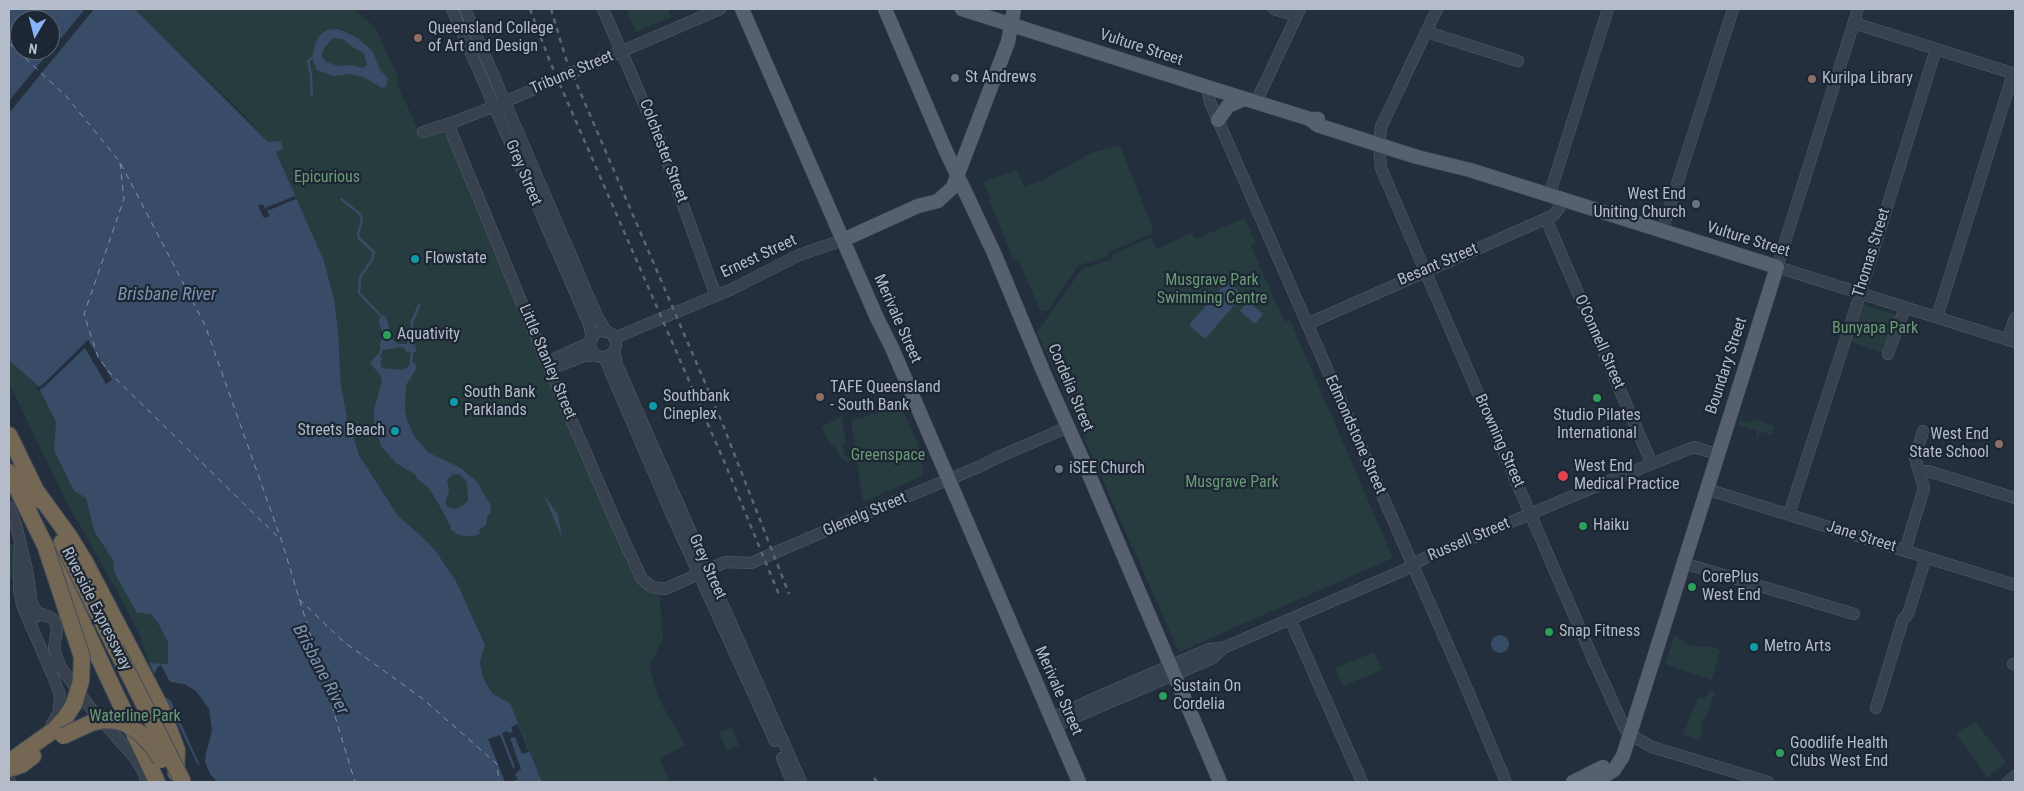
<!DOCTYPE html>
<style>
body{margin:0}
#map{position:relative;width:2024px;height:791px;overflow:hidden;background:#242f3e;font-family:"Roboto Condensed",sans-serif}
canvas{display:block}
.frame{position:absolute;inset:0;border:10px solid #b4bcc9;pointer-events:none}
.north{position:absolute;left:10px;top:10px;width:50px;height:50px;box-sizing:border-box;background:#1d2633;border:1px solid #59626f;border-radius:50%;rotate:188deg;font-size:14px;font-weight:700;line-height:20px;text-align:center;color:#b4bcc9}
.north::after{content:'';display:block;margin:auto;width:18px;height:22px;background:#8ab4f8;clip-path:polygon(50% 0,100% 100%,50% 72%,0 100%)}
</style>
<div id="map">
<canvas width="2024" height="791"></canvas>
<div class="frame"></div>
<div class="north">N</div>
</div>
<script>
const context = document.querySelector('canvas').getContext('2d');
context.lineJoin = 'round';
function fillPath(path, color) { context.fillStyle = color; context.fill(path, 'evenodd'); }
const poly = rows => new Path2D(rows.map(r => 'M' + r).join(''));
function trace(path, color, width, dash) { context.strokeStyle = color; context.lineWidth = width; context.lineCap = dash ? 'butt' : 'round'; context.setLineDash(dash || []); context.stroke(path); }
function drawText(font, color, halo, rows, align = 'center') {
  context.font = font + ' "Roboto Condensed",sans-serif'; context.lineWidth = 4.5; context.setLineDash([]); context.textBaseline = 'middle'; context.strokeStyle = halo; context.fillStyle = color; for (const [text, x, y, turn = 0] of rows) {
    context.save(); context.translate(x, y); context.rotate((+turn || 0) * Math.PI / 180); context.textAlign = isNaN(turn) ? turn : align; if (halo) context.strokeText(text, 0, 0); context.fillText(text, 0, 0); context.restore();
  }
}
fillPath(poly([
 [135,9,357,9,356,12,375,27,397,75,398,87,421,135,443,126,642,579,659,589,663,639,649,666,659,699,685,745,660,759,670,782,542,782,510,703,493,694,483,678,480,662,485,645,456,581,435,550,418,533,398,516,359,455,347,418,341,385,338,329,334,299,324,261,276,152,247,118],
 [626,9,668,9,671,17,636,32],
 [1117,146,1121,148,1154,233,1106,253,1108,256,1079,265,1047,311,1040,310,1018,259,1014,260,989,201,991,200,983,182,1016,170,1024,186,1021,188,1047,178,1091,153],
 [1245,218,1256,244,1251,246,1271,292,1285,322,1290,320,1393,558,1179,652,1037,332,1082,269,1113,259,1112,255,1151,237,1156,249,1192,233,1195,239],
 [1863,304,1898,316,1886,354,1852,342],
 [9,360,38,386,56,422,54,450,86,498,94,531,113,560,114,572,137,613,151,614,158,623,168,644,168,664,149,663,139,634,122,600,67,503,9,383],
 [901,407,917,441,924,472,922,476,863,502,851,420],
 [1741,415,1742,421,1751,424,1753,419,1774,426,1772,435,1763,432,1760,433,1758,439,1756,438,1758,431,1738,425],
 [841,416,846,442,843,445,844,455,849,457,850,462,846,463,838,454,835,445,831,446,822,427],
 [14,544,17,547,13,578,9,580,9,545],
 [1675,635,1690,646,1715,647,1720,651,1712,680,1665,664],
 [1374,652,1382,670,1343,686,1335,668],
 [1710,690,1715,692,1705,719,1700,723,1702,730,1699,740,1683,735,1698,698,1705,698],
 [1975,721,2006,762,1988,778,1956,734],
 [732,727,739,746,726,751,719,732]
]), '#263c3f');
fillPath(poly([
 [9,9,135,9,268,142,281,141,283,149,276,152,324,261,334,299,338,329,341,385,347,418,359,455,398,516,418,533,435,550,456,581,485,645,480,662,483,678,493,694,510,703,542,782,206,782,149,663,168,664,168,643,158,623,151,614,137,613,114,572,113,560,94,531,86,498,74,491,54,450,56,422,38,386,9,360],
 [20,20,50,20,50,50,20,50],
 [338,29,358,38,373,52,380,70,388,78,386,86,382,88,363,77,350,74,333,76,317,70,312,58,315,44,320,35,327,30],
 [333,38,343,39,354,48,364,53,367,65,362,68,352,65,338,66,326,62,322,57,322,54,324,48],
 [1227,281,1243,295,1205,339,1189,325],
 [1248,301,1263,314,1255,324,1240,311],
 [384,315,387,320,391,337,395,342,399,344,406,344,409,340,411,332,414,332,416,352,407,352,404,348,401,347,384,350,380,348,380,342,384,337,378,320],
 [377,355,382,358,380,363,382,368,403,370,409,366,410,361,415,363,416,367,415,371,406,385,405,409,407,420,414,436,429,453,461,468,477,482,490,504,491,514,488,514,486,525,479,530,480,534,473,536,464,536,457,534,450,529,451,527,437,501,428,487,416,478,416,475,396,463,381,446,374,423,374,410,382,381,380,375,370,363],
 [459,474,467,482,468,501,462,506,455,509,448,507,445,503,449,491,447,480,452,475],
 [544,495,558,515,562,538],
 '1491 644a9 9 0 1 1 18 0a9 9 0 1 1-18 0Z'
]), '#394c67');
fillPath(poly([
 [85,9,94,9,9,113,9,101,54,46,52,44,58,36,61,38],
 [295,196,296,199,267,211,270,216,264,218,258,206,262,204,265,208],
 [88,340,112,380,106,384,85,348,43,388,38,391,36,388,42,385],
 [161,665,170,682,184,684,196,691,209,709,212,731,206,753,205,762,210,774,217,782,204,782,197,769,199,764,171,701,163,695,153,676,157,668],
 [518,724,529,752,522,754,515,737,510,738,521,769,515,774,518,780,505,782,488,739,500,735,513,768,515,767,502,733,507,731,508,733,513,732,511,727]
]), '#242f3e');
trace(poly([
 [312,58,308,61,311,75,312,95],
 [341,199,360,214,362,221,358,234,359,238,374,252,372,260,360,277,359,293,381,316],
 [412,332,412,322,419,305],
 [379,356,382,349],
 [411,361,412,352]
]), '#394c67', 2.5);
trace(poly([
 [9,43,66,96,120,162,205,325,282,542,355,782],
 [120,163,124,199,84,314,98,357,110,373,282,541],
 [299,599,344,642,423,699,497,764,499,782]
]), '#7c92b1', 1, [6, 5]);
const minor = poly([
 [452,9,589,324,592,339],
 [465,9,597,316,606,332],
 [603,9,658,136,716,296],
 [1274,9,1297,16],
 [1437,9,1381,127,1379,145,1381,168,1425,271,1594,661,1625,729,1636,738,1652,747,1768,782],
 [1858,9,1777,267,2015,342],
 [1854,23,2015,74],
 [1427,32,1518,61],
 [1207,87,1210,102,1461,675,1506,782],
 [1256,102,1300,9],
 [448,124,542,352,621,534,642,579,652,587,665,589,725,562,751,563,860,516,981,466,994,459,1068,427],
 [423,132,454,122,495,106,720,9],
 [1549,196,1608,9],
 [1546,219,1652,464],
 [1662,231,1733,9],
 [1937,317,2013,74],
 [1307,324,1554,215,1559,208,1562,199],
 '590 344a13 13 0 1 1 26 0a13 13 0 1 1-26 0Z',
 [614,338,732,289,799,255,843,240],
 [2008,339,2015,318],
 [614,351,617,365,801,782],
 [1888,354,1905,308],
 [604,357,671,513,775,741],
 [548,366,559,366,584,356,596,355],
 [548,366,556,358,591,342],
 [1919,471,1928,471,2015,498],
 [1706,489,2015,585],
 [9,507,16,525,27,570,32,604,37,612,45,615],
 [1789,514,1857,304,1936,49],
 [20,540,19,589,22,605,53,676,60,695,59,712,51,726],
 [1905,551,1924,488,1915,458,1923,431],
 [1683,563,1854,614],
 [1290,619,1362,782],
 [31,627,32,619,39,615,48,616,55,621,57,629,54,649,60,666,89,706,135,758,144,773,146,782],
 [2013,664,2015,665],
 [1876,708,1903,619,1908,614,1926,557],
 [1052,720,1060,714,1109,692,1209,649,1223,648,1402,571,1425,558,1604,483,1694,447,1717,454],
 [1056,729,1064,722,1213,658,1223,648],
 [782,758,792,782],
 [9,780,10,782],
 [2008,782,2015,776]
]);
const major = poly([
 [742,9,877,318,892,348,1079,782],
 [885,9,944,147,994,253,1043,371,1085,465,1220,782],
 [962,9,1207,87,1310,119,1318,119],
 [1310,119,1317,125,1417,157,1470,170,1777,267,1623,756,1614,770,1594,782],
 [1218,120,1228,106,1244,99],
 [843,240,918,206,938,201,953,187,1008,42,1014,9],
 [1573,782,1603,767]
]);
const highway = poly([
 [9,435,41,501],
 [9,472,68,592,157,782],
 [37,492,69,536,85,562,162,710,177,750,176,773],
 [62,542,116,649],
 [16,757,54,730,65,718,74,704],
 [9,769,21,765,33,756]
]);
trace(minor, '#565f6c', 12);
trace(major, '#414a57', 15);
trace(highway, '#434c59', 18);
trace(minor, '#38414e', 11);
trace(major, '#56606e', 14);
trace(highway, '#746855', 16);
trace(poly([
 [530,9,551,64,724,461,780,597],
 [551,9,566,59,721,420,789,594],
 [874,778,877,782]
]), '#5a6575', 2.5, [5, 5]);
const highwayBridge = poly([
 [46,548,82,657,81,681,74,704],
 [116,649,183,782],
 [63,736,91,723,104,720,117,721,126,724,140,733,154,748,161,760]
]);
trace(highwayBridge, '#434c59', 18, []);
trace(highwayBridge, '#746855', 16);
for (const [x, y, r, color] of [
 [418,38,5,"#8d6e63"],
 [955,78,5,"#6b7280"],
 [1812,79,5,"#8d6e63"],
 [1696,204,5,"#6b7280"],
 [415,259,5,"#0f9aa8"],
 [387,335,5,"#2e9e5b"],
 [820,397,5,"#8d6e63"],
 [1597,398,5,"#2e9e5b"],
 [454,402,5,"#0f9aa8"],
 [653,406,5,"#0f9aa8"],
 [395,431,5,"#0f9aa8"],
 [1999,444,5,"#8d6e63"],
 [1059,469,5,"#6b7280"],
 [1563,476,6,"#e0444e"],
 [1583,526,5,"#2e9e5b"],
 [1692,587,5,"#2e9e5b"],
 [1549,632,5,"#2e9e5b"],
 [1754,647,5,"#0f9aa8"],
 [1163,696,5,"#2e9e5b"],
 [1780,753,5,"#2e9e5b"]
]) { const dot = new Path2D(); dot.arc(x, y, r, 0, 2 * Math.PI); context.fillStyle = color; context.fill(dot); trace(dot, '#1d2633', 2); }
drawText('16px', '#b4bcc9', '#1d2633', [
 ["Queensland College",428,29],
 ["of Art and Design",428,47],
 ["St Andrews",965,78],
 ["Kurilpa Library",1822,79],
 ["West End",1686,195,"right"],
 ["Uniting Church",1686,213,"right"],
 ["Flowstate",425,259],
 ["Aquativity",397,335],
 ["TAFE Queensland",830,388],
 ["- South Bank",830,406],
 ["South Bank",464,393],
 ["Parklands",464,411],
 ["Southbank",663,397],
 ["Cineplex",663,415],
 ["Studio Pilates",1597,416,"center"],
 ["International",1597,434,"center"],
 ["Streets Beach",385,431,"right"],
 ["West End",1989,435,"right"],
 ["State School",1989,453,"right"],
 ["West End",1574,467],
 ["Medical Practice",1574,485],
 ["iSEE Church",1069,469],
 ["Haiku",1593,526],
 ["CorePlus",1702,578],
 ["West End",1702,596],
 ["Snap Fitness",1559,632],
 ["Metro Arts",1764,647],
 ["Sustain On",1173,687],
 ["Cordelia",1173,705],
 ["Goodlife Health",1790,744],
 ["Clubs West End",1790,762]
], 'left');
drawText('16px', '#b4bcc9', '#1d2633', [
 ["Vulture Street",1141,48,18],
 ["Tribune Street",572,73,-23],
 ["Colchester Street",663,151,69],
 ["Grey Street",523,173,67],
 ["Vulture Street",1748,240,17],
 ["Thomas Street",1872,253,-73],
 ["Ernest Street",759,257,-25],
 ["Besant Street",1438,265,-23],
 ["Merivale Street",897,319,66],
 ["O'Connell Street",1599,342,66],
 ["Little Stanley Street",547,362,67],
 ["Boundary Street",1727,366,-72],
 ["Cordelia Street",1070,388,67],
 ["Edmondstone Street",1355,435,66],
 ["Browning Street",1499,441,66],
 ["Glenelg Street",865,515,-23],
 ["Jane Street",1861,537,17],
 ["Russell Street",1469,540,-23],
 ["Grey Street",707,567,66],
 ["Riverside Expressway",96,609,63],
 ["Merivale Street",1058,691,66]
]);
drawText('16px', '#6b9a76', '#1d2633', [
 ["Epicurious",327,178],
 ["Musgrave Park",1212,281],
 ["Swimming Centre",1212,299],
 ["Bunyapa Park",1875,329],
 ["Greenspace",888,456],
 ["Musgrave Park",1232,483],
 ["Waterline Park",135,717]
]);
drawText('italic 18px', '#7c92b1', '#1d2633', [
 ["Brisbane River",167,295],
 ["Brisbane River",320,670,62]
]);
</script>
